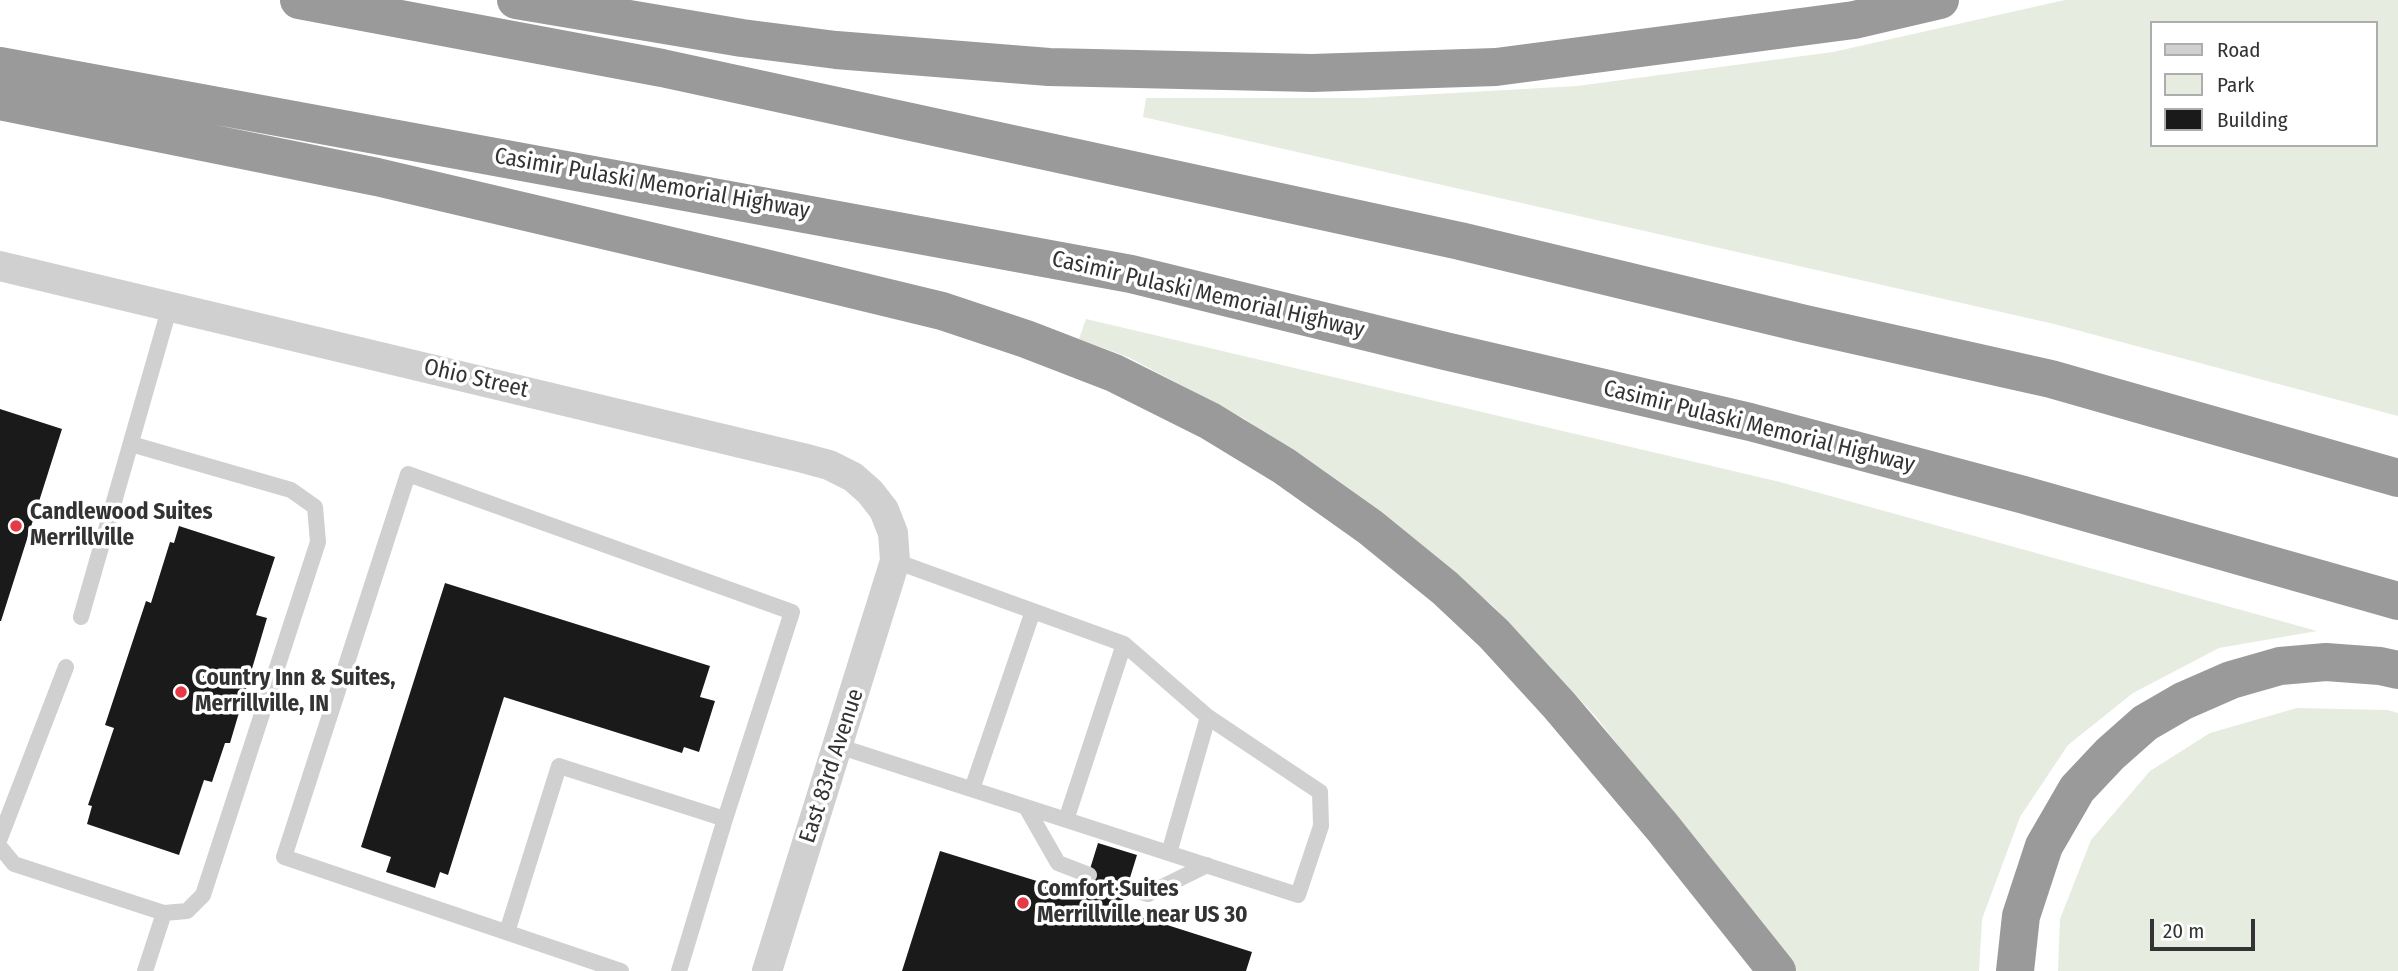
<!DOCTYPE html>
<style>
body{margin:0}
#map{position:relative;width:2398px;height:971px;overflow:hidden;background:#fff;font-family:"Fira Sans Condensed",sans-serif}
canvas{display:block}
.legend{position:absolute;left:2150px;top:21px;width:228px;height:126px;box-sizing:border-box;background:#fff;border:2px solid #adadad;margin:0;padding:9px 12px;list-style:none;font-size:21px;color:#333}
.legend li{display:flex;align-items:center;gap:14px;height:35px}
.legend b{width:35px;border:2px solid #adadad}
.scale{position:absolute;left:2150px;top:919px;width:105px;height:32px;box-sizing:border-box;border:4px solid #333;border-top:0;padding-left:9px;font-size:21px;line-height:24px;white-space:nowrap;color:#333;-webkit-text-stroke:5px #fff;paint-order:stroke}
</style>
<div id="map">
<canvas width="2398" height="971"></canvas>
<ul class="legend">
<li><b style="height:9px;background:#d0d0d0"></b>Road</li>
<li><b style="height:19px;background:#e6ecdf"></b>Park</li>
<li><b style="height:19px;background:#1a1a1a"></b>Building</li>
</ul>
<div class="scale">20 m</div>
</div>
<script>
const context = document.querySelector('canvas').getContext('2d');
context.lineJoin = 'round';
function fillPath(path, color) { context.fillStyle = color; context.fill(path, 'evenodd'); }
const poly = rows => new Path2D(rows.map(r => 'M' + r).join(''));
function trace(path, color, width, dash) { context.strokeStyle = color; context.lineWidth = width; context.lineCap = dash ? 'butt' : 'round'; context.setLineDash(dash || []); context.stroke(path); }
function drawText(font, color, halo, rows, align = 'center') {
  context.font = font + ' "Fira Sans Condensed",sans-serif'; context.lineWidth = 7; context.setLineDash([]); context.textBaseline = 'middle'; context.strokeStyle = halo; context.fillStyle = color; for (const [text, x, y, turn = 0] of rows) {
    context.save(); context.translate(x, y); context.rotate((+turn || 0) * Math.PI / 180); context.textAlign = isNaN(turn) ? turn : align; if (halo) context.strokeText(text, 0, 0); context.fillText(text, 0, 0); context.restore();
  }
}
fillPath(poly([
 [2065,0,2398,0,2398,416,2054,324,1143,117,1146,98,1365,98,1577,86,1833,52],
 [2151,23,2375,23,2375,145,2151,145],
 [1086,319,1780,482,2317,631,2219,648,2133,693,2068,745,2020,817,1982,919,1979,971,1795,971,1596,717,1493,606,1376,511,1245,419,1128,357,1079,339],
 [2297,708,2388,710,2398,713,2398,971,2058,971,2060,919,2091,840,2150,771,2210,733]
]), '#e6ecdf');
fillPath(poly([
 [0,409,62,429,1,621,0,621],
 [179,526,275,557,256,615,267,618,230,743,225,743,212,782,204,780,179,855,87,824,92,806,88,805,114,728,105,725,146,601,151,603,170,542,174,543],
 [445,583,710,666,700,697,715,701,699,752,684,747,682,753,504,697,448,875,440,872,435,888,386,872,391,857,361,847],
 [1098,843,1137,855,1120,910,1252,952,1246,971,902,971,940,851,1082,895]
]), '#1a1a1a');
trace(poly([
 [81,617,170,306],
 [838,746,1298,895,1321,826,1320,792,1208,717,1124,644,895,561],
 [972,789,1033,611],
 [1026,807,1058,863,1089,875],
 [1066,820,1124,644],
 [0,838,66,667],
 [0,847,14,864,164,913,187,911,203,895,318,542,315,507,291,490,131,444],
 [1169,853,1208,717],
 [1127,888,1148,894,1207,865],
 [507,932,559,766,725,819],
 [145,971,164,913],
 [621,971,284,857,408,474,792,612,725,819,679,971]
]), '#d0d0d0', 16);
trace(poly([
 [0,266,803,458,829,465,853,477,870,492,884,510,893,533,895,561,767,971]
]), '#d0d0d0', 30);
trace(poly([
 [299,0,662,68,1460,241,1805,324,2051,379,2398,478],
 [516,0,742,38,836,50,1049,67,1312,73,1496,67,1854,20,1940,0],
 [0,66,1131,274,1445,351,1750,422,2024,495,2398,601],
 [0,101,377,177,748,264,942,311,1026,339,1114,373,1210,421,1284,466,1370,527,1445,588,1494,634,1559,705,1663,828,1777,971],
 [2015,971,2021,916,2044,846,2077,789,2110,754,2145,723,2183,701,2231,680,2280,666,2326,662,2380,666,2398,670]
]), '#9a9a9a', 38);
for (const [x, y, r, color] of [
 [16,526,7,"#e63946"],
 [181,692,7,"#e63946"],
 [1023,903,7,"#e63946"]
]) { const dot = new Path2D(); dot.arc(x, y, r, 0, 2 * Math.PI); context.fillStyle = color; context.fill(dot); trace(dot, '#fff', 2.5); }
drawText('23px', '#333', '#fff', [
 ["Casimir Pulaski Memorial Highway",652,184,10],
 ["Casimir Pulaski Memorial Highway",1208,295,13],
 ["Ohio Street",476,379,13],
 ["Casimir Pulaski Memorial Highway",1759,427,14],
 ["East 83rd Avenue",832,766,-72]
]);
drawText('bold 23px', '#333', '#fff', [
 ["Candlewood Suites",30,513],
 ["Merrillville",30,539],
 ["Country Inn & Suites,",195,679],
 ["Merrillville, IN",195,705],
 ["Comfort Suites",1037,890],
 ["Merrillville near US 30",1037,916]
], 'left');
</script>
